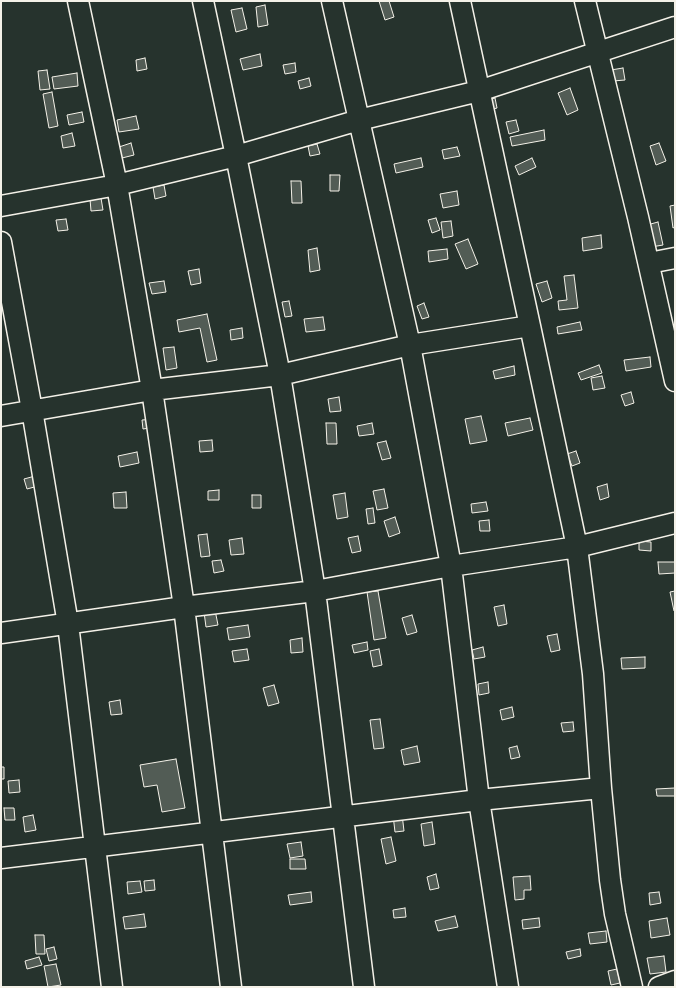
<!DOCTYPE html>
<style>
body{margin:0}
#map{position:relative;width:676px;height:988px;overflow:hidden;background:#26332d;font-family:Dekko,sans-serif}
canvas{display:block}
.frame{position:absolute;inset:0;border:2px solid #f4f1e8;pointer-events:none}
</style>
<div id="map">
<canvas width="676" height="988"></canvas>
<div class="frame"></div>
</div>
<script>
const context = document.querySelector('canvas').getContext('2d');
context.lineJoin = 'round';
function fillPath(path, color) { context.fillStyle = color; context.fill(path, 'evenodd'); }
const poly = rows => new Path2D(rows.map(r => 'M' + r).join(''));
function trace(path, color, width, dash) { context.strokeStyle = color; context.lineWidth = width; context.lineCap = dash ? 'butt' : 'round'; context.setLineDash(dash || []); context.stroke(path); }
const building = poly([
 [379,1,389,1,394,17,385,20,379,1],
 [265,5,268,25,258,27,256,7,265,5],
 [242,8,247,29,236,32,231,10,242,8],
 [260,54,262,66,243,70,240,59,260,54],
 [145,58,147,69,137,71,136,60,145,58],
 [295,63,296,72,285,74,283,65,295,63],
 [623,68,625,80,613,81,611,70,623,68],
 [47,70,50,89,40,90,38,71,47,70],
 [77,73,78,86,54,89,52,77,77,73],
 [309,78,311,86,300,89,298,81,309,78],
 [570,88,578,110,567,115,558,93,570,88],
 [52,92,58,126,49,128,43,94,52,92],
 [495,98,497,108,486,111,483,101,495,98],
 [82,112,84,122,69,125,67,115,82,112],
 [136,116,139,129,119,132,117,120,136,116],
 [516,120,519,131,509,134,506,122,516,120],
 [544,130,545,140,512,146,510,137,544,130],
 [72,133,75,146,63,148,61,136,72,133],
 [131,143,134,155,122,158,119,147,131,143],
 [659,143,666,161,656,165,650,146,659,143],
 [317,144,320,154,310,156,308,146,317,144],
 [457,147,460,156,444,159,442,150,457,147],
 [421,158,423,167,396,173,394,164,421,158],
 [532,158,536,167,519,175,515,166,532,158],
 [330,175,340,175,339,191,330,191,330,175],
 [291,181,301,181,302,203,292,203,291,181],
 [164,185,166,196,155,199,153,187,164,185],
 [457,191,459,205,443,208,440,194,457,191],
 [101,198,103,210,91,211,90,199,101,198],
 [675,205,675,227,673,228,670,206,675,205],
 [436,218,440,230,432,233,428,220,436,218],
 [66,219,68,230,58,231,56,220,66,219],
 [451,221,453,236,443,238,441,222,451,221],
 [658,222,663,245,651,247,647,225,658,222],
 [601,235,602,248,583,251,582,238,601,235],
 [468,239,478,264,466,269,455,244,468,239],
 [317,248,320,270,310,272,308,250,317,248],
 [447,249,448,259,429,262,428,251,447,249],
 [199,269,201,283,191,285,188,271,199,269],
 [574,275,578,308,559,310,558,301,567,300,564,276,574,275],
 [164,281,166,292,152,294,149,283,164,281],
 [547,281,552,298,542,302,536,284,547,281],
 [289,301,292,316,285,317,282,302,289,301],
 [424,303,429,317,422,319,417,306,424,303],
 [207,314,217,360,207,362,200,328,179,332,177,320,207,314],
 [323,317,325,330,306,332,304,319,323,317],
 [580,322,582,330,558,334,557,327,580,322],
 [242,328,243,338,231,340,230,330,242,328],
 [174,347,177,368,166,370,163,348,174,347],
 [650,357,651,367,626,371,624,360,650,357],
 [599,365,602,373,581,380,578,373,599,365],
 [514,366,515,375,495,379,493,371,514,366],
 [602,376,605,388,593,390,591,378,602,376],
 [631,392,634,403,625,406,621,395,631,392],
 [339,397,341,411,330,412,328,399,339,397],
 [481,416,487,441,470,444,465,419,481,416],
 [530,418,533,430,508,436,505,423,530,418],
 [155,419,156,427,143,429,142,420,155,419],
 [326,423,336,423,337,444,327,444,326,423],
 [372,423,374,434,359,436,357,426,372,423],
 [212,440,213,451,200,452,199,441,212,440],
 [386,441,391,458,382,460,377,443,386,441],
 [576,451,580,463,572,466,567,454,576,451],
 [137,452,139,463,120,467,118,456,137,452],
 [35,476,38,486,27,489,24,479,35,476],
 [607,484,609,497,600,500,597,487,607,484],
 [384,489,388,508,377,510,373,491,384,489],
 [219,490,219,500,208,500,208,491,219,490],
 [126,492,127,508,114,508,113,493,126,492],
 [345,493,348,517,337,519,333,495,345,493],
 [252,495,261,495,261,508,252,508,252,495],
 [486,502,488,511,472,513,471,504,486,502],
 [373,508,375,523,368,524,366,509,373,508],
 [395,517,400,533,389,537,384,521,395,517],
 [489,520,490,531,480,531,479,521,489,520],
 [207,534,210,556,201,557,198,535,207,534],
 [358,536,361,551,352,553,348,538,358,536],
 [242,538,244,554,231,555,229,540,242,538],
 [639,541,651,542,651,551,639,550,639,541],
 [221,560,224,571,214,573,212,561,221,560],
 [658,562,675,562,675,573,659,574,658,562],
 [378,591,386,638,374,640,367,592,378,591],
 [675,591,675,611,674,611,670,592,675,591],
 [504,605,507,624,498,626,494,607,504,605],
 [215,610,218,625,206,627,204,612,215,610],
 [412,615,417,632,407,635,402,618,412,615],
 [248,625,250,637,229,640,227,628,248,625],
 [557,634,560,650,551,652,547,636,557,634],
 [302,638,303,652,291,653,290,640,302,638],
 [367,642,368,650,354,653,352,645,367,642],
 [483,647,485,657,474,659,472,650,483,647],
 [247,649,249,660,234,662,232,651,247,649],
 [379,649,382,665,373,667,370,651,379,649],
 [645,657,645,668,622,669,621,658,645,657],
 [488,682,489,693,479,695,478,684,488,682],
 [274,685,279,703,268,706,263,688,274,685],
 [120,700,122,714,111,715,109,702,120,700],
 [512,707,514,717,502,720,500,710,512,707],
 [380,719,384,748,374,749,370,720,380,719],
 [573,722,574,731,563,732,561,723,573,722],
 [417,746,420,762,404,765,401,750,417,746],
 [517,746,520,757,511,759,509,748,517,746],
 [176,759,185,808,162,812,157,785,144,787,140,765,176,759],
 [1,767,4,767,4,779,1,779,1,767],
 [19,780,20,792,9,793,8,781,19,780],
 [675,788,675,796,657,796,656,789,675,788],
 [4,808,14,808,15,820,5,820,4,808],
 [402,814,404,831,395,832,393,815,402,814],
 [33,815,36,830,25,832,23,817,33,815],
 [432,822,435,844,424,846,421,824,432,822],
 [391,837,396,861,386,864,381,839,391,837],
 [301,842,303,856,290,858,287,844,301,842],
 [290,859,305,859,306,869,290,869,290,859],
 [436,874,439,888,430,890,427,877,436,874],
 [530,876,531,890,524,890,524,899,515,900,513,877,530,876],
 [154,880,155,890,145,891,144,881,154,880],
 [140,881,142,892,128,894,127,882,140,881],
 [311,892,312,902,290,905,288,895,311,892],
 [659,892,661,903,650,905,649,893,659,892],
 [405,908,406,917,394,918,393,910,405,908],
 [144,914,146,927,125,929,123,917,144,914],
 [455,916,458,927,438,931,435,921,455,916],
 [539,918,540,927,523,929,522,920,539,918],
 [667,918,670,935,651,938,649,921,667,918],
 [606,931,607,942,590,944,588,933,606,931],
 [35,935,44,935,45,954,36,954,35,935],
 [54,947,57,959,49,961,46,949,54,947],
 [580,949,581,956,568,959,566,952,580,949],
 [664,956,666,972,650,974,647,958,664,956],
 [39,957,42,965,27,969,25,961,39,957],
 [56,964,61,985,48,987,44,966,56,964],
 [617,969,620,983,611,985,608,971,617,969]
]);
fillPath(building, '#525c55');
trace(building, '#f4f1e8', 1);
const minor = poly([
 [78,1,117,185,152,390,184,607,231,987],
 [203,1,236,156,280,375,315,591,364,987],
 [332,1,410,345,451,566,479,800,508,987],
 [460,1,530,326,577,547,593,674,601,788,610,880,615,914,632,987],
 [585,1,638,217,675,381],
 [1,206,117,185,236,156,359,120,479,91,675,27],
 [1,242,32,410,68,624,112,987],
 [649,263,675,258],
 [1,416,152,390,280,375,410,345,530,326],
 [1,633,184,607,315,591,451,566,577,547,675,523],
 [1,858,479,800,601,788],
 [659,987,675,981]
]);
trace(minor, '#f4f1e8', 23);
trace(minor, '#26332d', 20);
</script>
